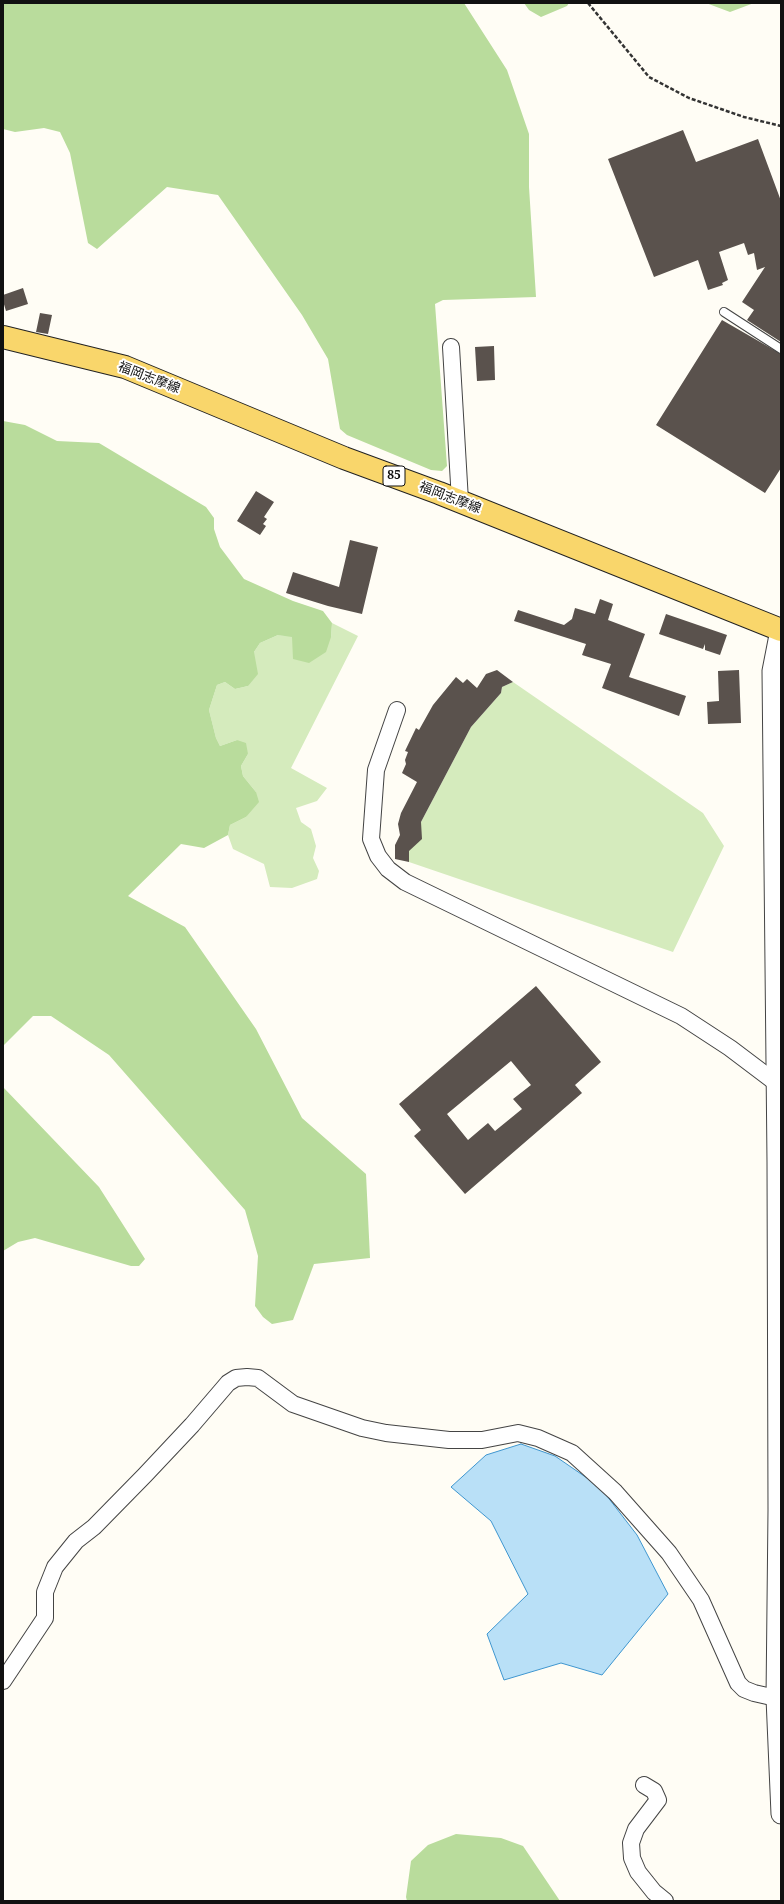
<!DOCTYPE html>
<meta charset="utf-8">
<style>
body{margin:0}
#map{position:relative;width:784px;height:1904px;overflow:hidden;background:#fffdf5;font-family:"Noto Serif",serif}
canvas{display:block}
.frame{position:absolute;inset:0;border:4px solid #111;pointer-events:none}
</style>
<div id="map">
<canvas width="784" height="1904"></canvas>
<div class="frame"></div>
</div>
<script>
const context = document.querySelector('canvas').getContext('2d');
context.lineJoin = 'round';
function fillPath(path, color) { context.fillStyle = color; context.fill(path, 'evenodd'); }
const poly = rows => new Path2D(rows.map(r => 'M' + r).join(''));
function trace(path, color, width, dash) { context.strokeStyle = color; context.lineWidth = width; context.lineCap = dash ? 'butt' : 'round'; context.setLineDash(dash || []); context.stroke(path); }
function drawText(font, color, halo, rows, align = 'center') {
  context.font = font + ' "Noto Serif","Noto Sans JP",serif'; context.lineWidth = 4; context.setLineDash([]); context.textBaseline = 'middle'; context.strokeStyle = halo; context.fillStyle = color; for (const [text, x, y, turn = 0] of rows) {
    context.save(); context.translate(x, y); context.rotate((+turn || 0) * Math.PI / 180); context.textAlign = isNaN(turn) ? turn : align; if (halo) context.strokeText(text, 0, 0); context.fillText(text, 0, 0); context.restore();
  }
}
fillPath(poly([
 [332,623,358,636,291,768,327,788,317,801,296,808,301,822,311,829,316,846,313,858,319,871,317,879,292,888,270,887,264,864,233,849,228,835,230,825,246,817,256,792,243,776,241,766,248,754,237,740,220,746,216,738,209,710,217,685,225,682,235,689,248,686,254,652,260,643,278,635,331,637],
 [513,682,703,813,724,846,673,952,409,862,409,851,421,822,471,727,501,693,502,687]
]), '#d5ebbd');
fillPath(poly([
 [3,3,464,3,507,70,529,134,529,187,536,297,443,300,435,304,447,466,442,471,431,470,347,435,340,429,328,359,302,315,218,195,167,187,97,249,88,243,70,153,60,132,44,128,15,132,3,129],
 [524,3,569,3,567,6,541,17,529,10],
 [706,3,754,3,730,12],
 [3,421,25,425,57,441,99,443,206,507,214,518,214,529,220,547,244,579,293,601,323,611,332,623,331,637,326,652,309,663,293,659,292,637,278,635,260,643,254,652,258,674,248,686,235,689,225,682,217,685,209,710,216,738,220,746,237,740,246,743,248,754,241,766,243,776,256,792,259,802,246,817,230,825,228,835,204,848,181,844,128,896,185,927,256,1029,302,1118,366,1174,370,1258,314,1264,293,1320,272,1324,263,1317,255,1306,258,1256,245,1210,109,1055,51,1016,33,1016,3,1046],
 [3,1087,99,1187,145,1259,139,1266,131,1266,35,1238,18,1242,3,1251],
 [456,1834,501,1838,523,1846,560,1901,407,1901,406,1897,411,1861,428,1845]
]), '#b9dc9c');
const water = poly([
 [521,1444,555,1456,600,1487,637,1535,668,1594,602,1675,561,1663,504,1680,487,1634,528,1594,491,1521,451,1487,486,1455,521,1444]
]);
fillPath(water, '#b9e0f7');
trace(water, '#3f96cf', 1);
fillPath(poly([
 [683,130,696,162,758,139,781,201,781,342,747,320,754,310,742,302,765,267,757,270,754,253,748,255,744,243,719,252,728,280,722,283,723,285,708,290,698,260,654,277,608,159],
 [23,288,28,304,6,311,3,301,3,295],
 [40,313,52,315,48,334,36,332],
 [722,320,781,354,781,468,765,493,656,425],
 [494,346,495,380,477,381,475,347],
 [256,491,274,502,264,517,267,519,263,524,266,526,260,535,237,521],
 [350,540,378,547,362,614,328,606,286,593,293,572,339,587],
 [600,599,613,604,608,620,645,634,629,677,686,696,679,716,602,688,611,664,582,655,586,644,514,621,518,610,564,625,572,619,575,608,595,614],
 [666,614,727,635,720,655,705,650,705,644,703,649,659,634],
 [497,670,513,682,502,687,501,693,471,727,421,822,422,839,409,851,409,862,395,859,395,845,400,835,398,824,401,813,417,782,402,773,406,764,405,760,408,752,405,751,416,728,419,730,433,705,456,677,463,683,467,679,477,688,486,674],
 [739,670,741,723,708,724,707,702,719,701,718,671],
 [536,986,601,1062,575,1085,582,1093,465,1194,414,1136,421,1130,399,1104],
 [511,1061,531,1085,513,1099,522,1109,495,1131,488,1123,468,1140,447,1114]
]), '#5a524d');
const service = poly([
 [724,312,781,349]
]);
const minor = poly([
 [451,347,460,501],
 [397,710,376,770,371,839,378,856,388,869,405,882,681,1016,730,1048,775,1082],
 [3,1681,45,1618,45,1592,55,1567,76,1541,94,1527,145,1475,192,1425,228,1383,236,1378,247,1377,258,1378,293,1404,362,1428,386,1433,449,1440,482,1440,518,1433,538,1438,572,1453,615,1492,669,1553,701,1600,738,1683,744,1689,754,1693,776,1698],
 [644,1785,654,1791,658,1800,636,1829,631,1843,632,1858,638,1872,654,1892,665,1901]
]);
const tertiary = poly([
 [780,630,772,671,777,1162,778,1510,776,1698,781,1814]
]);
const primary = poly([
 [3,337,125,367,344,458,439,493,781,630]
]);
trace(service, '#444', 10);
trace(minor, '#444', 18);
trace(tertiary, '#444', 21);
trace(primary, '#222', 24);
trace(poly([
 [588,3,649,77,689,98,744,117,781,126]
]), '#333', 2.5, [4, 2]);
trace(service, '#fff', 8);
trace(minor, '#fff', 16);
trace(tertiary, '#fff', 19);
trace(primary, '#f9d66b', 22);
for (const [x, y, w] of [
 [394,476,22]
]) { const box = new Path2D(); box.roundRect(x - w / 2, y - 10, w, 20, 3); context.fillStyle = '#fff'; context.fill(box); trace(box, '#111', 1); }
drawText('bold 12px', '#111', null, [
 ["85",394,476]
]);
drawText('13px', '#111', '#fff', [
 ["福岡志摩線",149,378,21],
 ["福岡志摩線",450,498,21]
]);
</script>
